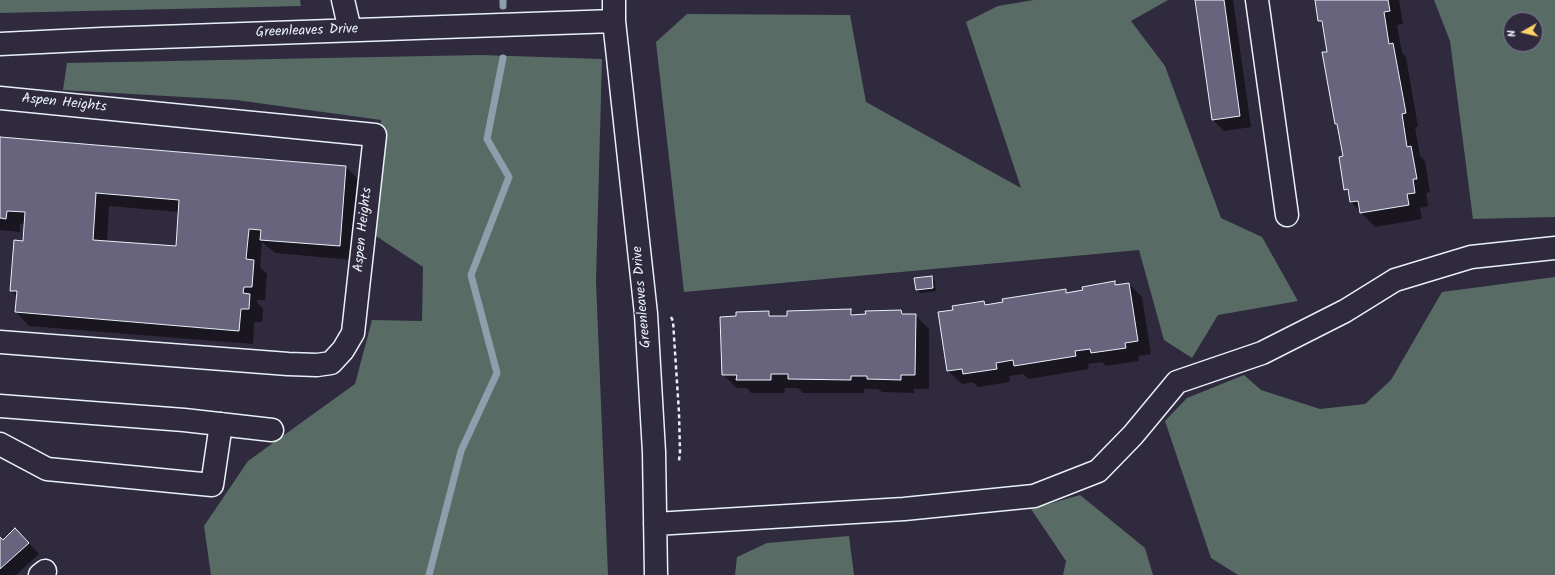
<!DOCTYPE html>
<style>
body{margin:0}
#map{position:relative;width:1555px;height:575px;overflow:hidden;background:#2f2a3d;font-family:Kalam,sans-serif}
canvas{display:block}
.north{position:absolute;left:1503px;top:12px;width:40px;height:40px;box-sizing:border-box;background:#2f2a3d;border:1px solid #797a88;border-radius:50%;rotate:262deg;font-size:11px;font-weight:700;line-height:16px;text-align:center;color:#e8f1f8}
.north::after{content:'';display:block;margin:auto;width:14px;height:18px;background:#ffd166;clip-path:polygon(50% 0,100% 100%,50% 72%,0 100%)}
</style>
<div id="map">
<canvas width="1555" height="575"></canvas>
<div class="north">N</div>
</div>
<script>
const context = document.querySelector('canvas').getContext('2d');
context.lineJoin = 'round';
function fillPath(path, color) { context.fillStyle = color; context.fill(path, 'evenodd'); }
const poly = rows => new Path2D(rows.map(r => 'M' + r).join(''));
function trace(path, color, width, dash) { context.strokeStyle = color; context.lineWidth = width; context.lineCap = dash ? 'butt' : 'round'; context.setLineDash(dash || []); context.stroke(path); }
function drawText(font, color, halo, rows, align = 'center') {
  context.font = font + ' Kalam,sans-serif'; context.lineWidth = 3; context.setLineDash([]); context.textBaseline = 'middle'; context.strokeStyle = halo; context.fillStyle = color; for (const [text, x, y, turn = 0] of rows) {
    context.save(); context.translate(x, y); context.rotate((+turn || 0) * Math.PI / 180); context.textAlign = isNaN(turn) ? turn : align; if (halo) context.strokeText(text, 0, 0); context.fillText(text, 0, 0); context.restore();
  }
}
fillPath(poly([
 [0,0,300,0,301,6,0,13],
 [1034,0,1168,0,1131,21,1165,66,1221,218,1262,237,1298,301,1218,315,1192,358,1164,340,1139,250,684,292,656,42,687,14,850,15,866,102,1021,188,966,22,998,6],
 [1434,0,1555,0,1555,217,1473,219,1450,41],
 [1511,20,1535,20,1535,44,1511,44],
 [481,55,602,59,596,281,608,575,211,575,204,526,248,461,355,384,372,320,422,321,423,267,373,234,381,120,236,100,63,90,67,63],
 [1555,277,1555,575,1238,575,1211,558,1165,421,1187,398,1244,375,1261,390,1320,409,1365,404,1391,380,1442,292],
 [1080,495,1145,548,1153,575,1063,575,1066,561,1031,509],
 [849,536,854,575,735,575,737,557,767,543]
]), '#586c65');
fillPath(poly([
 [1197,0,1233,0,1251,127,1224,131,1213,120],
 [1316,0,1399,0,1403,24,1397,25,1402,53,1406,57,1418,127,1415,127,1420,156,1425,161,1430,192,1426,193,1428,206,1420,208,1422,219,1375,227,1351,202,1350,193,1345,189,1344,157,1339,127,1336,124,1328,52,1323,25,1319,21],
 [0,138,346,167,359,180,353,260,275,253,262,242,260,267,267,274,265,300,257,300,257,302,263,309,262,322,254,322,253,344,29,326,16,312,17,297,11,290,24,242,25,224,20,224,20,232,0,230],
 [109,206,179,212,177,247,107,242],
 [931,277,935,281,936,291,920,293,917,290],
 [1114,283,1117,285,1129,284,1142,297,1151,354,1138,356,1139,361,1106,366,1102,362,1088,364,1089,369,1029,379,1023,374,1009,376,1010,382,978,387,973,382,962,384,948,371,954,311,984,302,988,306,1065,290,1069,294],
 [850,310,856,316,901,311,906,315,915,315,929,329,929,389,914,389,914,393,882,392,878,389,864,389,864,393,803,393,798,388,785,388,784,393,751,393,747,388,737,388,723,375,769,312,773,317],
 [0,538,3,541,26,540,39,554,16,575,0,575]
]), '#0007');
trace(poly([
 [503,6,503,0],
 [429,575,461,451,497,373,471,275,509,177,487,139,503,58]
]), '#8d9ead', 7);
const building = poly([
 [1195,0,1224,0,1240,116,1212,120,1195,0],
 [1315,0,1388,0,1390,11,1384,12,1389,44,1393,43,1406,113,1402,114,1407,147,1411,146,1417,179,1413,179,1415,193,1407,194,1409,205,1360,213,1358,201,1350,202,1348,189,1344,190,1339,157,1343,156,1337,124,1335,124,1322,52,1327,52,1322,21,1318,21,1315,0],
 [0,137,346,166,340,246,260,240,261,230,249,229,246,259,254,260,252,287,244,287,243,293,250,294,249,309,241,309,239,331,15,312,17,291,10,291,14,240,23,241,25,212,7,211,6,219,0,218,0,137],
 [96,193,179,200,176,246,93,240,96,193],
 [932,276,933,288,916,290,914,278,932,276],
 [1115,281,1115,285,1129,283,1138,341,1125,343,1126,348,1091,353,1090,349,1075,351,1076,356,1014,366,1013,360,996,363,997,369,963,374,962,369,947,371,938,312,953,310,952,306,984,301,985,305,1003,302,1002,299,1066,289,1066,293,1083,290,1082,287,1115,281],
 [851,309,851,315,866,314,865,311,901,310,902,314,916,314,915,375,901,375,901,380,867,379,867,376,851,376,851,380,788,379,788,374,771,374,771,380,736,380,737,375,722,375,720,317,736,316,736,312,769,311,769,316,787,316,787,311,851,309],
 [15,528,29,543,0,569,0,537,3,540,15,528]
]);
fillPath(building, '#68647e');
trace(building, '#e8f1f8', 1);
const minor = poly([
 [343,0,350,30],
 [1257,0,1287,215],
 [614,21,614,0],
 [0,44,102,39,614,21,646,314,654,452,656,575],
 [0,98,375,135,353,333,343,350,331,363,317,365,288,364,0,342],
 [0,406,184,420,272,430],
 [0,444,47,469,212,485,221,424],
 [655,524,904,509,1034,496,1098,471,1133,435,1177,382,1262,353,1345,311,1395,280,1471,257,1555,248],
 [40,575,45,571]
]);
trace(minor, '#e8f1f8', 25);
trace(poly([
 [671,317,673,321,679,413,680,452,679,461]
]), '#e8f1f8', 2.5, [4, 3]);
trace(minor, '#2f2a3d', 22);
drawText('14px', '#e8f1f8', '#2f2a3d', [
 ["Greenleaves Drive",307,32,-2],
 ["Aspen Heights",64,104,6],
 ["Aspen Heights",364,230,-84],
 ["Greenleaves Drive",643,297,-95]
]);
</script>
